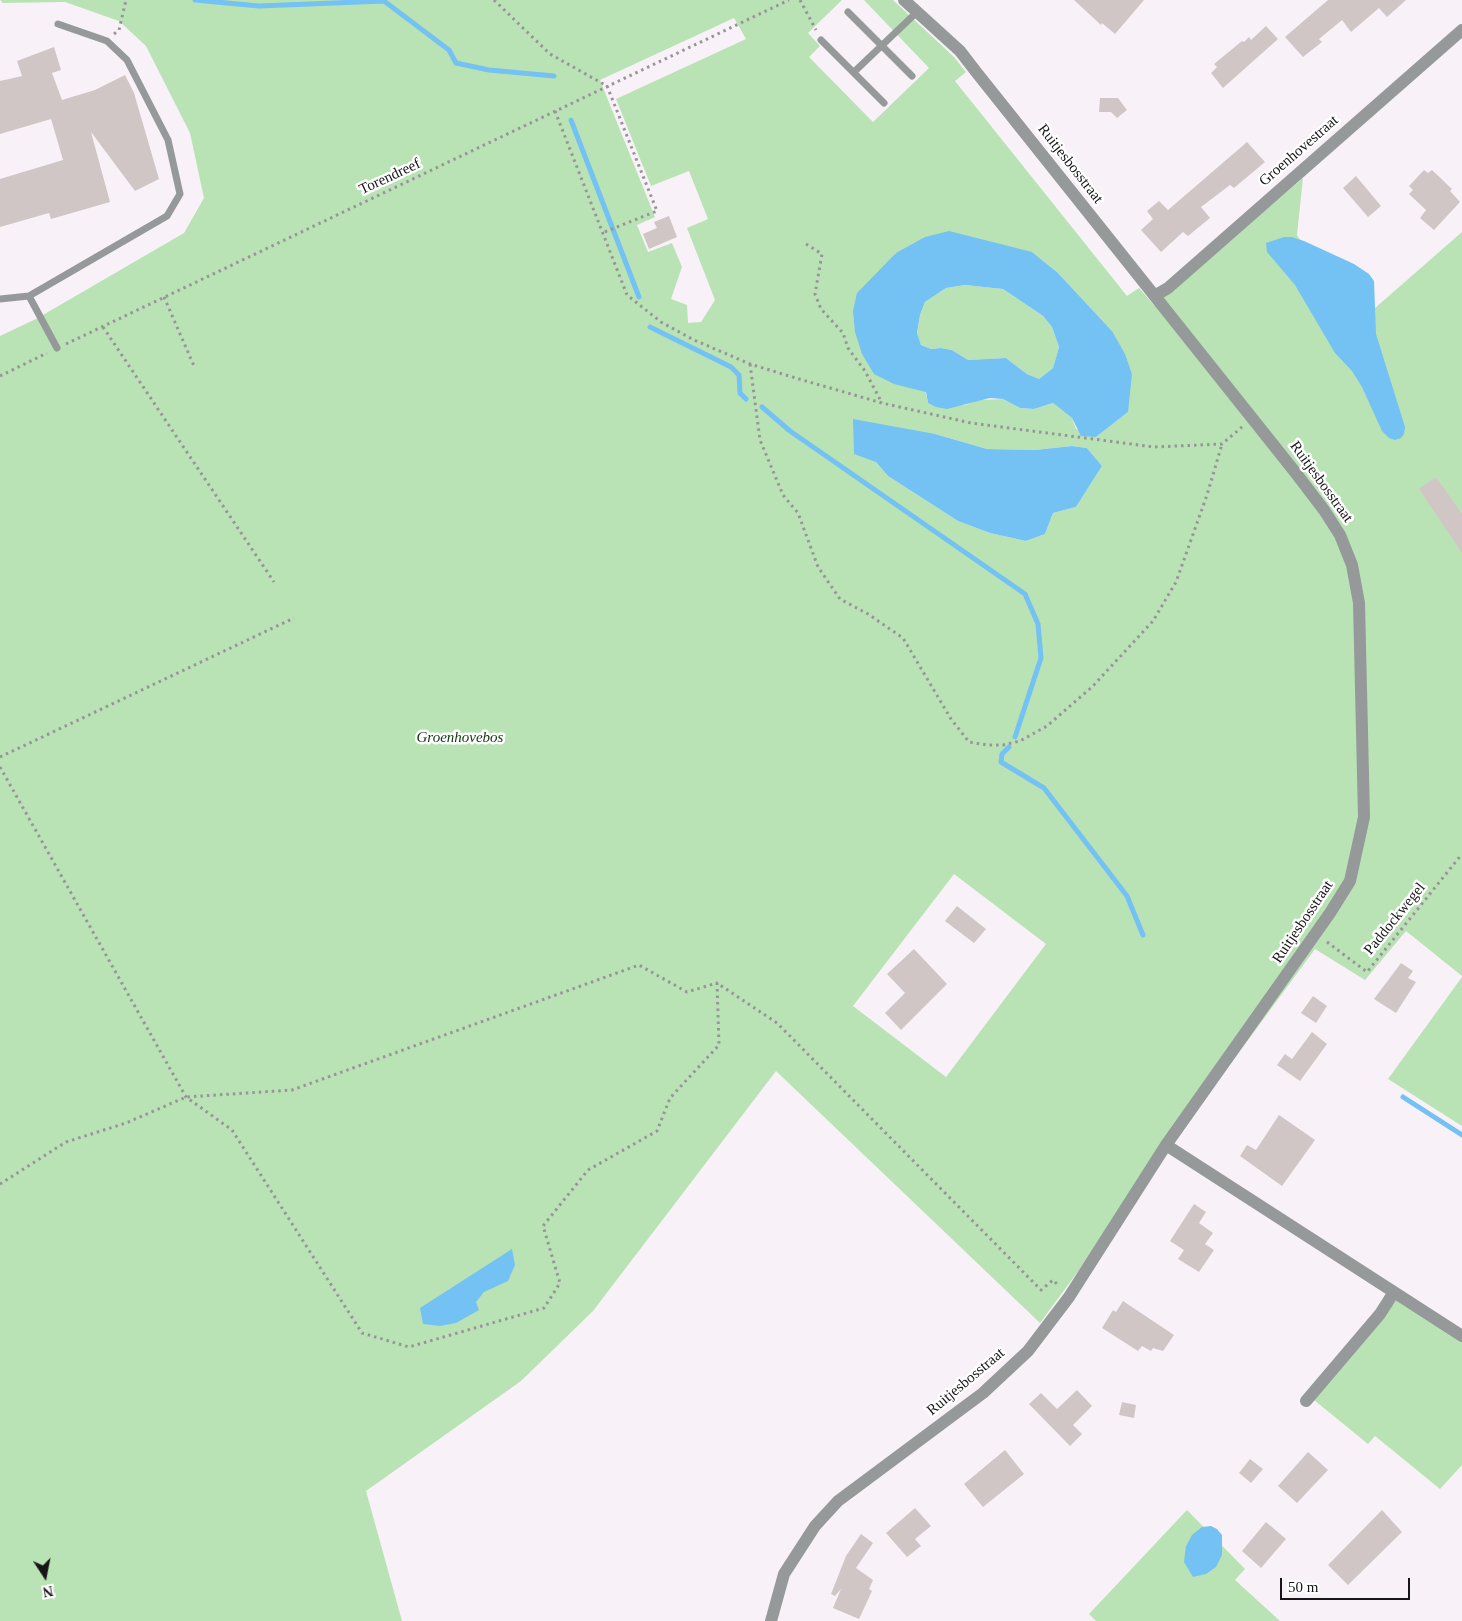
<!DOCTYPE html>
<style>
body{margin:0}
#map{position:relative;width:1462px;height:1621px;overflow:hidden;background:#f8f1f8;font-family:Georgia,serif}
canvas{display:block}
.north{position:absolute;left:20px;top:1551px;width:50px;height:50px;-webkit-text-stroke:4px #fff;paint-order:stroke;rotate:169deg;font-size:14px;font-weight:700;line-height:20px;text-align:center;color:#171517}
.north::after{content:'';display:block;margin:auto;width:18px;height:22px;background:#171517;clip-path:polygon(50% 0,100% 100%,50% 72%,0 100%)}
.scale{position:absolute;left:1280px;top:1578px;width:130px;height:22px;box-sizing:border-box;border:2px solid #171517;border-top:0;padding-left:6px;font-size:15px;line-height:18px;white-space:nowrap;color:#171517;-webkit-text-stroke:4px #fff;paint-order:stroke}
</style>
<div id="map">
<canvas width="1462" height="1621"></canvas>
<div class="north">N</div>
<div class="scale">50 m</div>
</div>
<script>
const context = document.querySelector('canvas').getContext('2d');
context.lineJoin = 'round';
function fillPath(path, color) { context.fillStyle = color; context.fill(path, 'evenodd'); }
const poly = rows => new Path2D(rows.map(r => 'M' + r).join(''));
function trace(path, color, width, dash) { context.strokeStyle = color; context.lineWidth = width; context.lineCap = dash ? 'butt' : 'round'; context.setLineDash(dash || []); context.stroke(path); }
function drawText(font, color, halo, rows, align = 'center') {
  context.font = font + ' Georgia,serif'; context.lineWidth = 5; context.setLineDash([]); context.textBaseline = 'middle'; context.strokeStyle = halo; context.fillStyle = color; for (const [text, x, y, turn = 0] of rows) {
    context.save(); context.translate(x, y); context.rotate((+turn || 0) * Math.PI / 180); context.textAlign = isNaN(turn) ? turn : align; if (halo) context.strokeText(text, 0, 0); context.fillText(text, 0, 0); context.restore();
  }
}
fillPath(poly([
 [0,0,842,0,808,33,820,46,809,57,873,122,929,68,864,0,893,0,954,57,966,72,955,81,1127,296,1139,288,1154,305,1303,178,1297,235,1329,285,1375,308,1462,232,1462,976,1406,931,1365,980,1315,949,1040,1323,776,1071,593,1311,521,1381,366,1491,402,1621,0,1621,0,336,36,319,184,233,204,198,190,133,146,46,119,21,65,2,3,3],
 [734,18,746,39,616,99,651,186,689,171,708,219,687,228,715,300,701,322,688,323,687,305,671,299,682,267,672,243,648,252,637,225,655,217,600,80],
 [1032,252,1057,272,1112,331,1128,412,1096,437,1076,429,1072,418,1053,403,1034,409,1020,408,1003,399,979,400,965,405,928,403,895,253],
 [935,434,987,449,1035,450,1072,446,1087,448,1102,466,1076,507,1053,513,1045,534,1026,541,990,533,958,521,888,476,876,462],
 [954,874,1046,944,946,1077,853,1006],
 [965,285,1003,289,1043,316,1052,327,1059,347,1053,368,1039,379,1027,374,1006,358,968,360,952,350,941,348,931,349,921,345,917,334,920,315,925,302,946,288],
 [1462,977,1462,1126,1388,1079],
 [1398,1298,1462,1341,1462,1465,1440,1489,1375,1436,1368,1444,1314,1400],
 [1187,1510,1245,1569,1235,1580,1280,1621,1096,1621,1089,1614]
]), '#b9e3b4');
fillPath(poly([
 [949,231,1032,252,1057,272,1112,331,1125,354,1132,374,1128,412,1096,437,1081,436,1072,418,1053,403,1034,409,1020,408,1003,399,990,398,947,409,936,407,928,403,926,392,894,384,874,374,862,354,855,332,853,311,857,293,896,253,925,237],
 [965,285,1003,289,1043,316,1052,327,1059,347,1053,368,1039,379,1027,374,1006,358,968,360,952,350,941,348,931,349,921,345,917,333,920,315,925,302,946,288],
 [1284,237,1292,237,1304,241,1354,264,1369,274,1374,281,1376,334,1405,427,1404,434,1401,438,1395,440,1389,438,1382,431,1362,387,1352,371,1335,353,1295,285,1267,252,1266,243],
 [853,419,935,434,987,449,1035,450,1072,446,1087,448,1102,466,1076,507,1053,513,1045,534,1026,541,990,533,958,521,888,476,876,462,854,454],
 [512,1249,515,1265,508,1281,484,1292,476,1302,479,1310,456,1323,440,1326,423,1324,420,1308],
 [1211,1526,1217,1529,1222,1535,1222,1555,1216,1567,1206,1574,1193,1577,1184,1562,1186,1546,1192,1535,1202,1527]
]), '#74c2f3');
trace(poly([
 [195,0,259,6,384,1,449,50,456,63,489,70,554,76],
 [571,120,639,297],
 [650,327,731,367,739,375,740,393,746,399],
 [762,407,790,431,1025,594,1038,624,1041,658,1015,737],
 [1009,747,1002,754,1001,762,1044,788,1127,896,1143,935],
 [1403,1097,1462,1135]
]), '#74c2f3', 5);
fillPath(poly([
 [1074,0,1144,0,1115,34,1102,23,1101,25],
 [1328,0,1406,0,1387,17,1379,8,1351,32,1342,20,1319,39,1322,42,1303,57,1285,37],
 [1266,26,1278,39,1223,88,1211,73,1217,67,1214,64,1242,41,1244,42,1249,37,1251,40],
 [54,47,61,70,52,73,62,100,95,90,125,75,134,93,159,179,135,191,91,132,110,202,51,219,49,213,0,227,0,179,63,160,51,119,0,134,0,81,22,76,17,61],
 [1100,98,1118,98,1127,110,1117,118,1111,112,1099,112],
 [1247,142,1265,162,1234,188,1230,185,1201,207,1210,218,1188,236,1183,232,1161,252,1141,230,1153,219,1147,211,1159,201,1168,210],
 [1424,170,1428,173,1432,170,1452,189,1450,191,1460,202,1434,230,1420,218,1426,210,1409,194,1413,190,1409,186],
 [1356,176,1381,206,1368,217,1343,188],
 [669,216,677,237,649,249,643,234,657,228,654,222],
 [1436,477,1462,514,1462,553,1419,489],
 [957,906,986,929,974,943,945,921],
 [914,949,947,984,901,1030,885,1013,905,993,887,974],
 [1401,963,1413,971,1408,978,1416,982,1396,1013,1374,999],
 [1313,996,1327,1006,1316,1023,1301,1013],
 [1312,1032,1327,1044,1300,1081,1277,1065,1285,1054,1292,1059],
 [1279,1115,1315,1140,1282,1186,1240,1156,1247,1145,1256,1150],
 [1194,1204,1206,1212,1199,1223,1213,1233,1205,1244,1214,1250,1199,1272,1178,1259,1184,1250,1170,1241],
 [1123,1301,1174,1335,1163,1351,1153,1348,1151,1351,1142,1346,1138,1351,1102,1328,1113,1310,1116,1312],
 [1077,1390,1092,1406,1073,1425,1082,1434,1070,1446,1029,1404,1041,1393,1057,1409],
 [1122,1402,1136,1405,1134,1418,1119,1415],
 [1005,1450,1024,1474,983,1507,964,1484],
 [1308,1452,1328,1470,1297,1503,1278,1486],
 [1250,1459,1263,1469,1251,1483,1239,1473],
 [915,1508,931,1526,915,1539,921,1546,907,1557,886,1533],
 [1382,1510,1402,1532,1348,1585,1328,1565],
 [1266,1522,1286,1539,1261,1568,1242,1551],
 [861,1534,873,1543,856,1568,873,1580,869,1589,872,1591,859,1619,833,1608,841,1589,835,1596,831,1594,846,1556]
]), '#d0c6c5');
trace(poly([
 [494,0,550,54,607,86,657,211,602,233],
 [800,0,816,30],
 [114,34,119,30,126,0],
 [555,111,627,295,661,322,694,340,750,364,799,379,882,403,971,423,1154,447,1222,444,1242,427],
 [806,244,822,254,815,294,821,309,843,333,848,348,865,371,882,403],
 [164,297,194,366],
 [103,327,274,582],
 [66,344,789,0],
 [750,364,760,440,783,495,798,513,818,567,840,599,868,614,903,638,951,719,969,742,987,745,1003,745,1020,741,1047,726,1092,687,1153,621,1176,582,1207,495,1222,444],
 [0,376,47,353],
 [0,757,294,618],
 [0,767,186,1097,232,1130,362,1333,409,1347,544,1308,560,1283,543,1226,588,1170,657,1131,670,1098,719,1045,717,983,777,1023,1041,1290,1053,1280,1059,1286],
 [1327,942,1367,972,1462,854],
 [0,1184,66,1142,126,1123,186,1097,292,1090,639,965,687,992,717,983]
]), '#999499', 3, [2.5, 4]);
trace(poly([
 [848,12,912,76],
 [821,40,884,103],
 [854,72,917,12],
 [29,296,57,348],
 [0,299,29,296,167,216,180,194,168,140,127,60,107,41,58,24]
]), '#95999a', 7);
trace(poly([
 [1156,295,1168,288,1462,30],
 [1166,1145,1462,1336],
 [1306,1401,1380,1314,1394,1292],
 [771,1621,784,1574,815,1526,838,1501,983,1393,1028,1351,1069,1297,1166,1145,1330,913,1350,881,1364,817,1359,603,1352,565,1340,535,1324,510,1295,472,977,73,960,51,904,0]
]), '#95999a', 12);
drawText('15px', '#171517', '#fff', [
 ["Groenhovestraat",1299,151,-41],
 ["Ruitjesbosstraat",1070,164,52],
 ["Torendreef",390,177,-25],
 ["Ruitjesbosstraat",1321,482,54],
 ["Paddockwegel",1395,919,-51],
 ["Ruitjesbosstraat",1303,922,-56],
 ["Ruitjesbosstraat",966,1382,-40]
]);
drawText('italic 15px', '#0e330a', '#fff', [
 ["Groenhovebos",460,738]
]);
</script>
